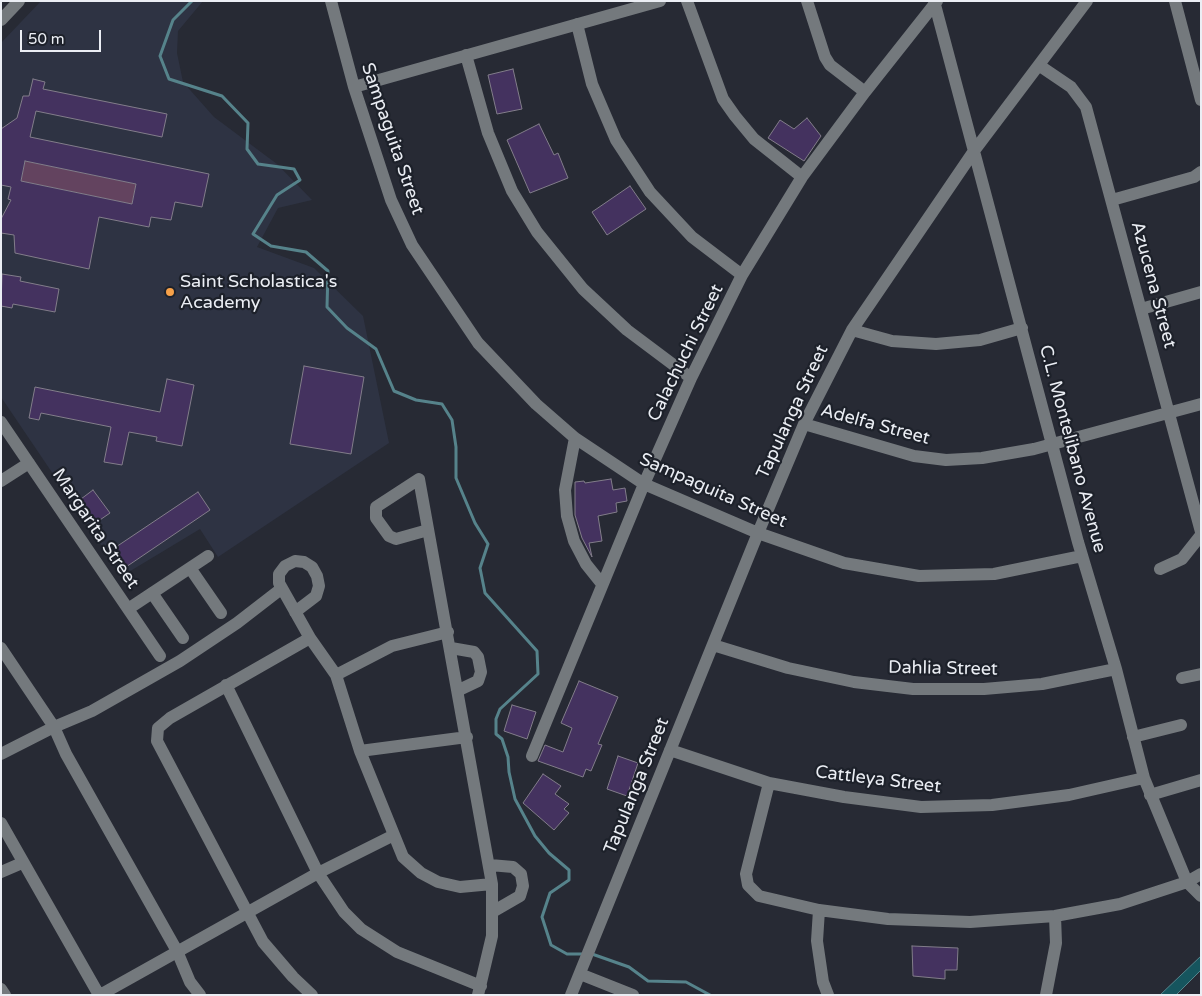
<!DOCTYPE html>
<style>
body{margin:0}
#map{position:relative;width:1202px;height:996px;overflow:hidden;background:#272a34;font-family:"Varela Round",sans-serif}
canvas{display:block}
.frame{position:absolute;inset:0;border:2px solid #ebeef4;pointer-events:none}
.scale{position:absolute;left:20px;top:30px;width:81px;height:22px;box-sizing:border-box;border:2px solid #ebeef4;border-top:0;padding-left:6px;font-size:15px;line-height:18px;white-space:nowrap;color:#ebeef4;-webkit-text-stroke:4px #1d212a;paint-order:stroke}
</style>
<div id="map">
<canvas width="1202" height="996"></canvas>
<div class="frame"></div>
<div class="scale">50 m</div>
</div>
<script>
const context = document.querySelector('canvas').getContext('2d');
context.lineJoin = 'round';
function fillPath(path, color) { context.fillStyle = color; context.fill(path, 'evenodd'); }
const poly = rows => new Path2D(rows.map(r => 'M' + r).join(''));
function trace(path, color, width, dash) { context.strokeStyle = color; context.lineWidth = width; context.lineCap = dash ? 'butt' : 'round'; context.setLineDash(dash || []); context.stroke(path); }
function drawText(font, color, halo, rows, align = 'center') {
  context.font = font + ' "Varela Round",sans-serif'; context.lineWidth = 4.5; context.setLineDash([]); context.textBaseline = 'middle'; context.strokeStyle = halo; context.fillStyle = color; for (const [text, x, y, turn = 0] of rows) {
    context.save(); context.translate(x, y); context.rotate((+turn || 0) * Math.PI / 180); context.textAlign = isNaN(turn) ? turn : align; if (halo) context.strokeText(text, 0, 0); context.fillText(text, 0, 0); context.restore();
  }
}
fillPath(poly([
 [41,1,203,1,178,31,177,53,183,82,214,117,277,164,312,200,278,208,257,247,314,268,363,316,389,443,218,557,200,529,122,576,1,397,1,43]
]), '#2e3343');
fillPath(poly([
 [25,161,136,184,132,204,21,181]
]), '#63435f');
const water = poly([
 [1201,956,1201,970,1176,995,1160,995,1201,956]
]);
fillPath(water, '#16555e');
trace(water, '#56838b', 1);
trace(poly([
 [192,1,173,20,160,56,169,79,222,96,248,123,247,149,258,164,294,169,300,180,277,195,253,234,271,246,306,252,328,271,327,307,347,328,376,349,394,391,416,400,442,404,452,420,456,447,456,478,475,523,488,544,480,568,485,593,537,651,538,674,500,709,496,719,496,734,502,739,508,757,509,772,515,799,535,836,549,853,569,870,569,880,550,893,542,917,551,945,567,954,584,954],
 [592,954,629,967,648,981,686,982,710,995]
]), '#56838b', 3);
const building = poly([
 [513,69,522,109,497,114,488,75,513,69],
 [33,79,45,82,43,89,167,114,162,137,36,111,30,137,209,174,202,207,175,202,171,220,151,217,149,227,99,217,89,269,15,253,14,235,1,233,1,219,11,200,8,199,11,187,1,185,1,129,17,118,23,96,29,96,33,79],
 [25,161,136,184,132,204,21,181,25,161],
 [807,118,821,136,804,161,768,138,780,120,794,129,807,118],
 [539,124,554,155,558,153,568,178,530,193,507,140,539,124],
 [630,186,646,209,607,235,592,212,630,186],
 [2,274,21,277,20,281,59,289,55,312,13,304,12,308,1,306,2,274],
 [304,366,364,377,351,454,290,444,304,366],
 [167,379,194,385,182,446,156,441,157,437,129,432,122,465,104,462,111,427,41,413,39,420,29,418,35,387,160,412,167,379],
 [611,479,613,490,625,488,627,501,616,503,617,512,598,516,602,541,589,543,592,557,582,538,575,515,575,482,584,481,585,483,611,479],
 [93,490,110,513,94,524,77,502,93,490],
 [198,492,210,510,123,569,110,551,198,492],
 [579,681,618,697,598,744,602,745,591,771,586,769,583,777,538,761,545,745,563,752,572,728,561,723,579,681],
 [512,705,536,712,527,739,504,731,512,705],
 [618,756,638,763,627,796,607,789,618,756],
 [543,774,561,786,555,794,569,804,564,809,569,813,554,830,523,803,543,774],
 [912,946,958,948,957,970,945,970,945,979,913,976,912,946]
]);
fillPath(building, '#44325f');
trace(building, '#827d8a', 1);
trace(poly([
 [331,1,354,87,391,200,412,245,478,343,536,404,575,438,644,484,758,533,844,563,919,576,994,574,1082,556],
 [687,1,723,99,735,116,754,139,802,177],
 [807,1,825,57,830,65,865,92],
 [934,1,1078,542,1116,669,1144,778,1187,882,1201,896],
 [1175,1,1201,100],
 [1,20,19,1],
 [577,24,592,84,616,140,650,192,692,237,742,275],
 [466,55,488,133,512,191,537,232,583,289,627,330,691,378],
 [1040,66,1071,87,1086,107,1201,532],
 [354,87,660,1],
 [1112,200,1194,177,1201,172],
 [1141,309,1201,292],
 [852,330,892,341,936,344,980,340,1022,328],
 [1,422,160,656],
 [804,424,914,456,946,460,982,458,1034,449,1201,404],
 [575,438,565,490,567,516,574,541,586,564,602,584],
 [1,481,29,463],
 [428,530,396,539,389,536,376,518,376,507,419,479,492,884,492,936,478,995],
 [190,568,221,613],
 [1160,569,1182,559,1201,535],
 [152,593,183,638],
 [128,609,208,556],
 [295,612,316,596,319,586,317,576,312,567,304,562,295,561,285,566,279,574,279,583,310,638],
 [713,645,788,668,854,682,913,689,984,689,1042,684,1116,669],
 [1,648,54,727,66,754,177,951,190,982,200,995],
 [451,648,474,652,478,657,481,672,478,681,459,690],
 [336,675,392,646,448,632],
 [1182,678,1201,674],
 [226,685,318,873,344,912,361,929,397,952,481,986],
 [1133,737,1181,725],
 [670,750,769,783,844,797,921,807,992,805,1069,795,1144,778],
 [360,751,467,737],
 [1,754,54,727,92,711,180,661,237,623,281,589],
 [532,756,644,484,691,378,742,275,802,177,865,92,937,1],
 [769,783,746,874,748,885,759,896,819,910,888,919,970,922,1055,916,1120,904,1187,882,1201,874],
 [1150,795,1201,780],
 [1,823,99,995],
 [490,865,513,867,521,874,523,886,520,896,494,911],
 [1,872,22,863],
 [819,910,817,941,823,982,828,995],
 [580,974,633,995],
 [1,989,5,995],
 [100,995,318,873,394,835],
 [312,995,293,977,263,942,157,741,158,728,170,718,310,638,336,675,360,751,403,857,421,873,438,882,460,887,492,884],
 [571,995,758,533,804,424,852,330,974,151,1087,1],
 [1046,995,1056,943,1055,916]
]), '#74797d', 12);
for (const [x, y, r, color] of [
 [170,292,5,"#f7a149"]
]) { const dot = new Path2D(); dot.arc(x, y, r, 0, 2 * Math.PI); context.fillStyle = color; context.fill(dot); trace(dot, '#1d212a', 2); }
drawText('18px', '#ebeef4', '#1d212a', [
 ["Sampaguita Street",392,139,71],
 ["Azucena Street",1153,285,75],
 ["Calachuchi Street",686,353,-64],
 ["Tapulanga Street",793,412,-65],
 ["Adelfa Street",875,425,15],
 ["C.L. Montelibano Avenue",1072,449,75],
 ["Sampaguita Street",713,491,24],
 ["Margarita Street",95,529,56],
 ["Dahlia Street",943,669,1],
 ["Cattleya Street",878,780,7],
 ["Tapulanga Street",637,786,-68]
]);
drawText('18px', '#ebeef4', '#1d212a', [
 ["Saint Scholastica's",180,282],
 ["Academy",180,303]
], 'left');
</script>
